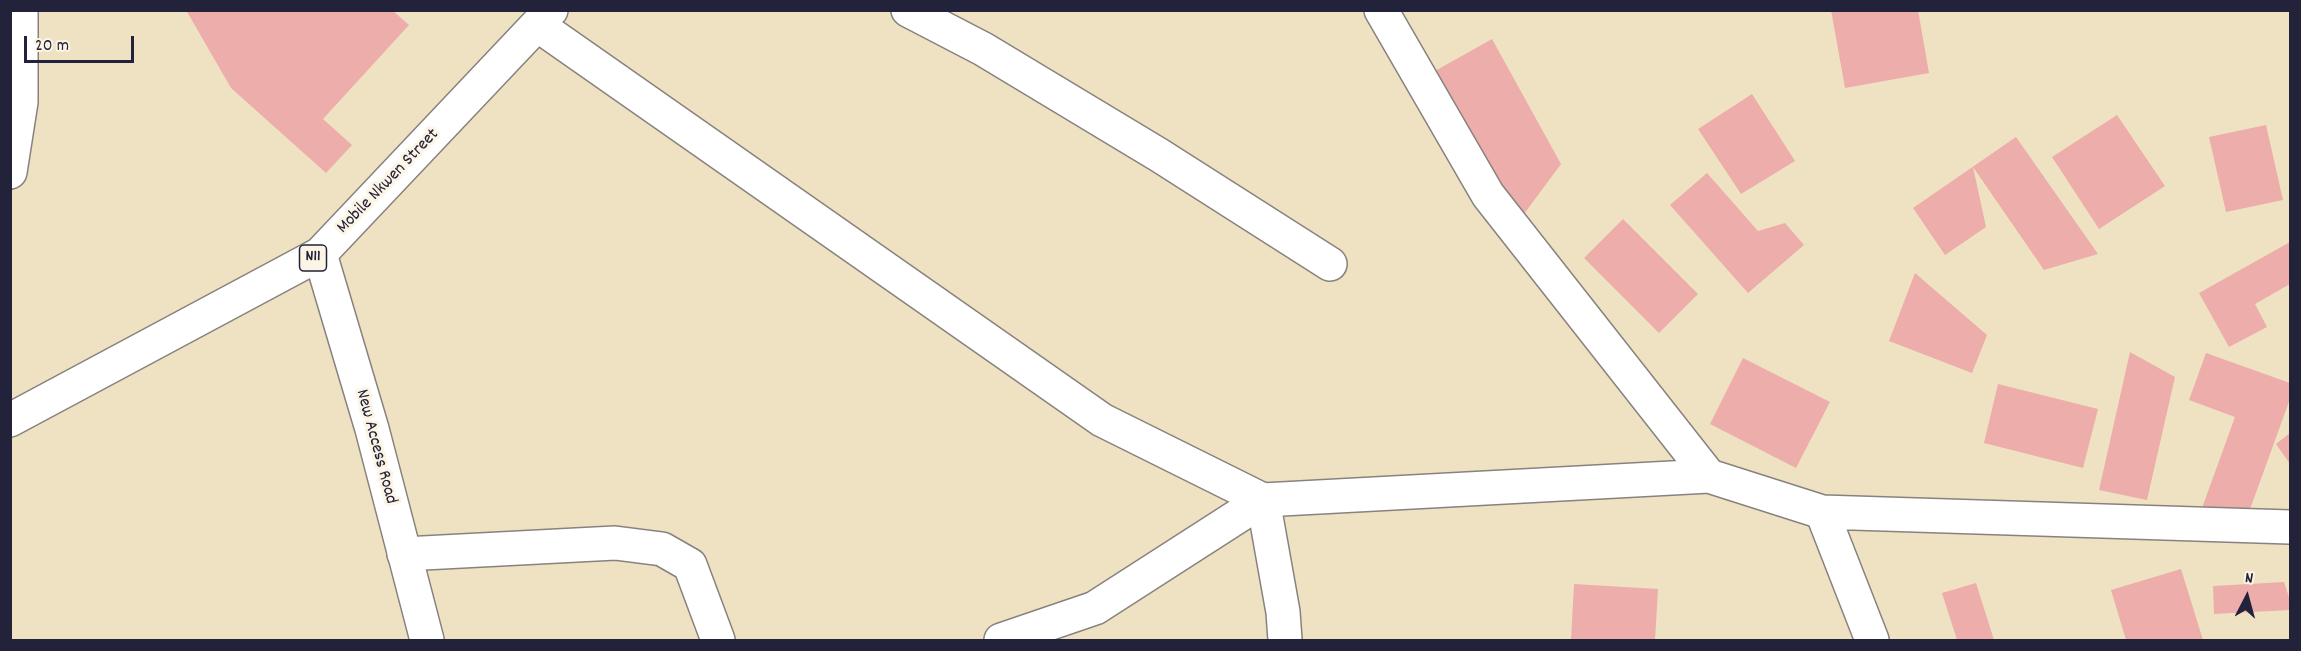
<!DOCTYPE html>
<style>
body{margin:0}
#map{position:relative;width:2301px;height:651px;overflow:hidden;background:#efe2c2;font-family:Dekko,sans-serif}
canvas{display:block}
.frame{position:absolute;inset:0;border:12px solid #22223b;pointer-events:none}
.north{position:absolute;left:2217px;top:567px;width:60px;height:60px;-webkit-text-stroke:4px #fcf5e5;paint-order:stroke;rotate:6deg;font-size:16px;font-weight:700;line-height:24px;text-align:center;color:#22223b}
.north::after{content:'';display:block;margin:auto;width:21px;height:27px;background:#22223b;clip-path:polygon(50% 0,100% 100%,50% 72%,0 100%)}
.scale{position:absolute;left:24px;top:36px;width:110px;height:27px;box-sizing:border-box;border:3px solid #22223b;border-top:0;padding-left:8px;font-size:18px;line-height:21px;white-space:nowrap;color:#22223b;-webkit-text-stroke:4px #fcf5e5;paint-order:stroke}
</style>
<div id="map">
<canvas width="2301" height="651"></canvas>
<div class="frame"></div>
<div class="north">N</div>
<div class="scale">20 m</div>
</div>
<script>
const context = document.querySelector('canvas').getContext('2d');
context.lineJoin = 'round';
function fillPath(path, color) { context.fillStyle = color; context.fill(path, 'evenodd'); }
const poly = rows => new Path2D(rows.map(r => 'M' + r).join(''));
function trace(path, color, width, dash) { context.strokeStyle = color; context.lineWidth = width; context.lineCap = dash ? 'butt' : 'round'; context.setLineDash(dash || []); context.stroke(path); }
function drawText(font, color, halo, rows, align = 'center') {
  context.font = font + ' Dekko,sans-serif'; context.lineWidth = 6; context.setLineDash([]); context.textBaseline = 'middle'; context.strokeStyle = halo; context.fillStyle = color; for (const [text, x, y, turn = 0] of rows) {
    context.save(); context.translate(x, y); context.rotate((+turn || 0) * Math.PI / 180); context.textAlign = isNaN(turn) ? turn : align; if (halo) context.strokeText(text, 0, 0); context.fillText(text, 0, 0); context.restore();
  }
}
fillPath(poly([
 [186,10,392,10,409,25,323,119,352,145,326,173,231,88],
 [1831,10,1918,10,1929,73,1845,88],
 [1492,39,1561,164,1518,222,1435,71],
 [1752,94,1795,161,1741,194,1698,129],
 [2117,115,2165,186,2099,229,2052,157],
 [2266,125,2283,200,2226,212,2209,137],
 [2016,137,2098,254,2044,270,1973,167,1986,227,1945,255,1913,208],
 [1707,173,1758,231,1785,223,1804,245,1748,293,1670,205],
 [1623,219,1698,294,1659,333,1584,258],
 [2290,242,2290,284,2255,304,2267,327,2229,347,2199,293],
 [1915,273,1987,335,1972,373,1889,341],
 [2130,352,2175,377,2147,500,2099,490],
 [2206,353,2290,383,2290,399,2245,523,2202,508,2235,417,2189,400],
 [1743,358,1830,402,1796,468,1710,424],
 [1998,384,2098,409,2083,468,1984,443],
 [2290,433,2290,464,2276,444],
 [2181,569,2203,640,2126,640,2111,590],
 [2284,582,2290,600,2290,610,2214,614,2213,586],
 [1976,583,1994,640,1957,640,1942,593],
 [1574,584,1658,589,1655,640,1571,640]
]), '#edadab');
const street = poly([
 [908,10,983,49,1159,155,1330,264],
 [1381,10,1488,195,1709,476],
 [539,26,1102,420,1263,500,1283,612,1285,640],
 [10,172,21,102,21,10],
 [1822,512,1872,640],
 [404,554,615,543,662,549,690,565,718,640],
 [1001,640,1095,608,1263,500,1709,476,1822,512,2290,527]
]);
const secondary = poly([
 [320,254,372,429,427,640]
]);
const highway = poly([
 [10,420,320,254,551,10]
]);
trace(street, '#88827e', 36);
trace(secondary, '#88827e', 36);
trace(highway, '#88827e', 36);
trace(street, '#fff', 33);
trace(secondary, '#fff', 33);
trace(highway, '#fff', 33);
for (const [x, y, w] of [
 [313,258,27]
]) { const box = new Path2D(); box.roundRect(x - w / 2, y - 13, w, 26, 4.5); context.fillStyle = '#fcf5e5'; context.fill(box); trace(box, '#22223b', 1.5); }
drawText('bold 16px', '#22223b', null, [
 ["N11",313,258]
]);
drawText('18px', '#22223b', '#fcf5e5', [
 ["Mobile Nkwen Street",389,182,-46],
 ["New Access Road",375,447,75]
]);
</script>
